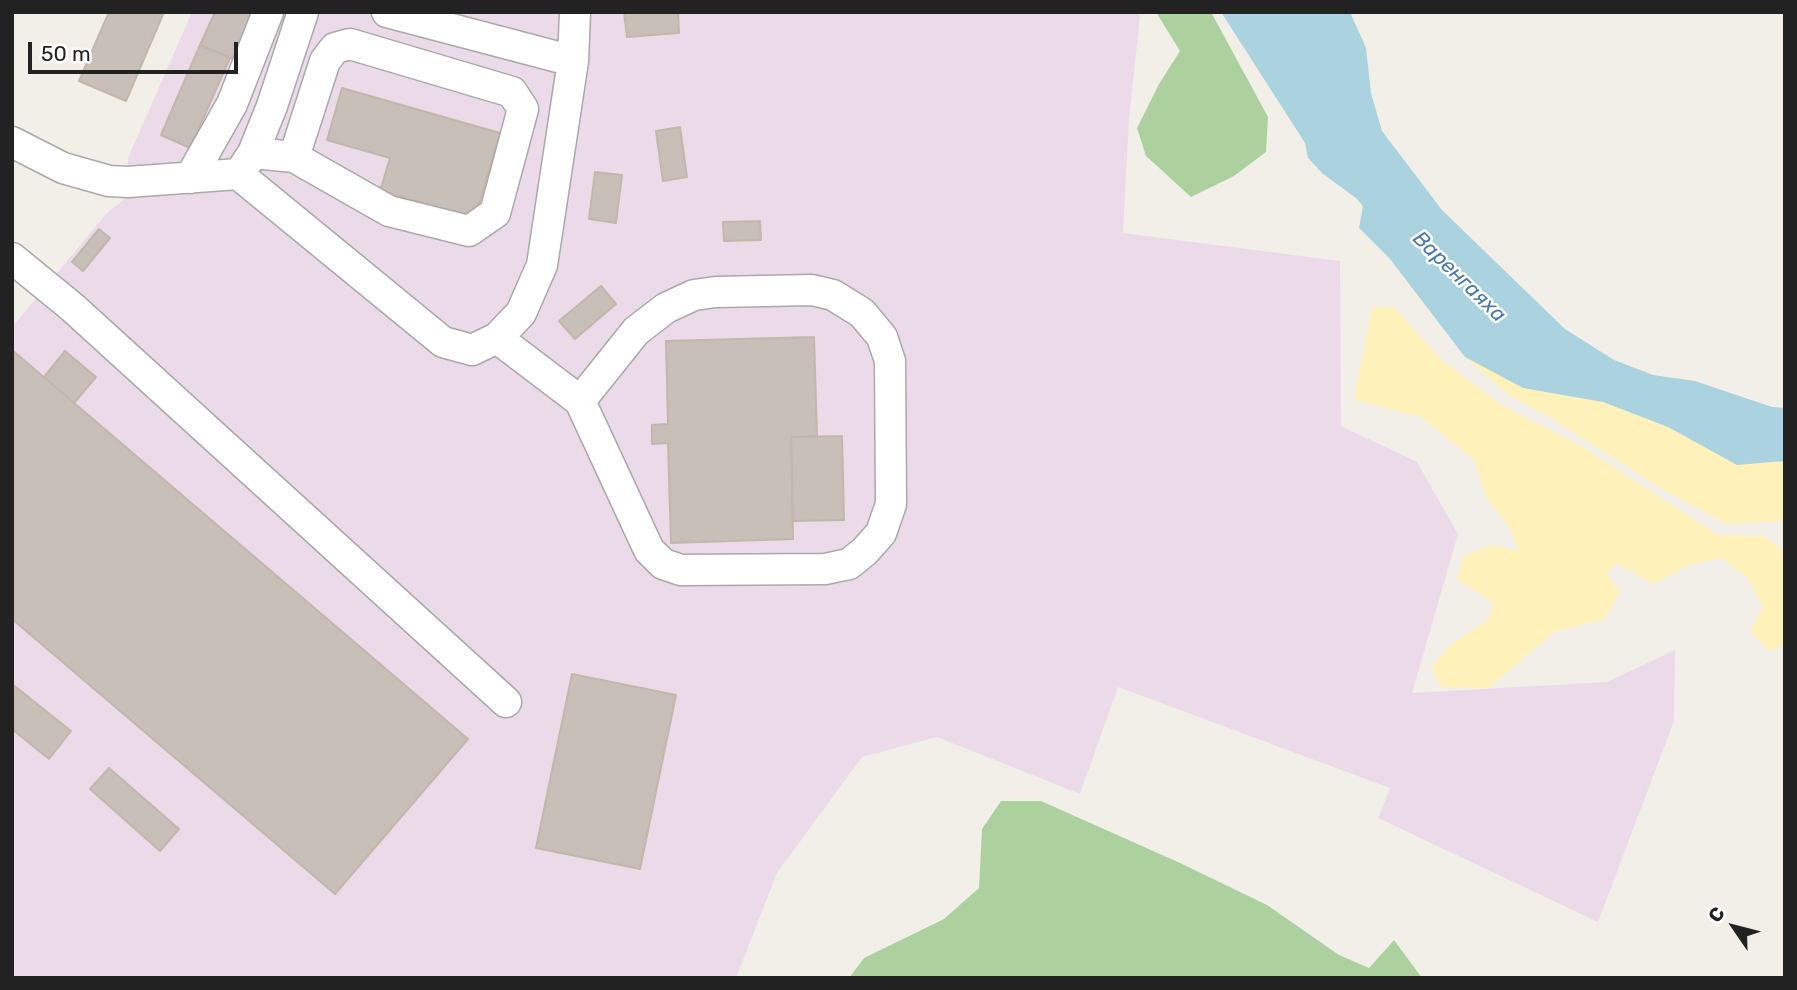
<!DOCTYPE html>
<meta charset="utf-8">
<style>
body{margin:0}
#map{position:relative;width:1797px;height:990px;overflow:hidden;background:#f2efe9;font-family:Rubik,sans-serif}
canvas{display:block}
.frame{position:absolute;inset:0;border:14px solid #222;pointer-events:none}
.north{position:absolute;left:1699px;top:892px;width:70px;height:70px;-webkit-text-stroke:5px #fff;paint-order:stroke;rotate:305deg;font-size:19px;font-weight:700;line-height:28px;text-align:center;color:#222}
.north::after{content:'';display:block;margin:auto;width:24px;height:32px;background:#222;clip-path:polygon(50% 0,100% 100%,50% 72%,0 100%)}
.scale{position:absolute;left:28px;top:42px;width:210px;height:32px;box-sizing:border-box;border:4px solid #222;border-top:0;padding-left:9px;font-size:21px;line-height:24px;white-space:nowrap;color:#222;-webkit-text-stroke:5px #fff;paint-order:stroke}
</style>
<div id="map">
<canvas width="1797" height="990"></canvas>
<div class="frame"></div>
<div class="north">С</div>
<div class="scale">50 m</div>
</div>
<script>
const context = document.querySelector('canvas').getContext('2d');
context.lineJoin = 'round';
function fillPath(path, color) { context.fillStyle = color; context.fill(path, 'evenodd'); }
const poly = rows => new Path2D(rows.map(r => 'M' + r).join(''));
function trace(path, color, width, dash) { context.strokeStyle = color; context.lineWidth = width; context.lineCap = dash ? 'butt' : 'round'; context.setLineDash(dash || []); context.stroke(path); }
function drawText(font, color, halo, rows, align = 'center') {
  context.font = font + ' Rubik,sans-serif'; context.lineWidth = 5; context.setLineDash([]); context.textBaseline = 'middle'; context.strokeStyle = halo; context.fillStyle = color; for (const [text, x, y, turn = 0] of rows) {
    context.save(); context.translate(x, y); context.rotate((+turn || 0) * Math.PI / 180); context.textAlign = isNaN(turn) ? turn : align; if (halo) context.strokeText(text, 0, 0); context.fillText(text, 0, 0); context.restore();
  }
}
fillPath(poly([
 [192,12,1138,12,1140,16,1129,119,1123,233,1340,261,1341,426,1417,462,1458,534,1412,693,1607,682,1675,650,1674,721,1598,922,1378,818,1390,788,1118,687,1080,794,937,737,862,757,777,873,736,978,12,978,12,327,106,214,127,197,128,158]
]), '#ebdbe8');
fillPath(poly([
 [1156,12,1211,12,1268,117,1266,152,1234,176,1191,197,1146,156,1137,128,1159,84,1180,51],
 [1001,801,1041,801,1180,863,1267,905,1339,955,1369,968,1394,940,1422,978,849,978,864,958,944,919,979,888,982,829]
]), '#add19e');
fillPath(poly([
 [1372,307,1395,308,1440,359,1501,405,1581,446,1718,535,1763,536,1785,551,1785,645,1769,651,1750,631,1763,607,1747,577,1721,558,1691,564,1654,584,1616,563,1606,574,1620,591,1605,619,1554,632,1489,688,1442,687,1431,668,1449,646,1489,619,1493,602,1457,579,1463,557,1490,545,1519,551,1508,525,1487,499,1474,460,1421,417,1354,400],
 [1465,357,1523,388,1603,402,1668,427,1737,465,1785,461,1785,521,1727,524,1660,488,1551,418,1509,395]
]), '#fff1ba');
fillPath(poly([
 [1221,12,1350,12,1366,48,1371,93,1382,131,1442,210,1565,329,1614,360,1653,375,1695,381,1772,407,1785,408,1785,461,1737,465,1668,427,1603,402,1523,388,1465,357,1390,259,1359,228,1363,206,1356,198,1323,174,1308,158,1305,143]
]), '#aad3df');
const building = poly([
 [109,12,164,12,126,101,79,81,109,12],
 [215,12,259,12,238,61,200,45,215,12],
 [624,12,678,12,679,33,627,37,624,12],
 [200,45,230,58,190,148,161,135,200,45],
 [342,88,500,133,475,218,380,191,390,158,327,140,342,88],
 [680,127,687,177,663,181,656,131,680,127],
 [595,172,622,175,616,223,589,219,595,172],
 [760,221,761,240,724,241,723,222,760,221],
 [99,229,110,238,83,271,72,262,99,229],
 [601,286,616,304,575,339,559,321,601,286],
 [814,337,817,436,791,437,793,539,671,543,668,443,652,444,652,425,668,424,666,341,814,337],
 [12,350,468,739,335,894,12,619,12,350],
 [65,351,96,377,74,403,44,377,65,351],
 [842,436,844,520,793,521,791,437,842,436],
 [572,674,676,695,640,869,536,848,572,674],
 [12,684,71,731,49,759,12,729,12,684],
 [109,768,179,829,160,851,90,789,109,768]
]);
fillPath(building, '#c7bfb8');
trace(building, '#c4b6ab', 2);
const minor = poly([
 [387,12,573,61],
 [12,142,63,168,109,181,128,182,238,174,443,342,472,350,497,338,521,313,542,265,573,61,575,12],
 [253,153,294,157,389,211,469,231,495,213,523,109,512,92,350,44,335,48,325,61,294,157],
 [243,168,253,153,272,106,303,12],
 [190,178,232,104,268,12],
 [12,258,72,307,506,702],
 [497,338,580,401,636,331,666,308,694,295,716,292,812,290,833,295,862,313,882,337,890,361,891,504,881,533,865,551,849,564,825,569,681,570,663,564,649,550,580,401]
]);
trace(minor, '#a9a9a9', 33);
trace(minor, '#fff', 30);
drawText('italic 21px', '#4a7aab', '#fff', [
 ["Варенгаяха",1459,277,44]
]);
</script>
